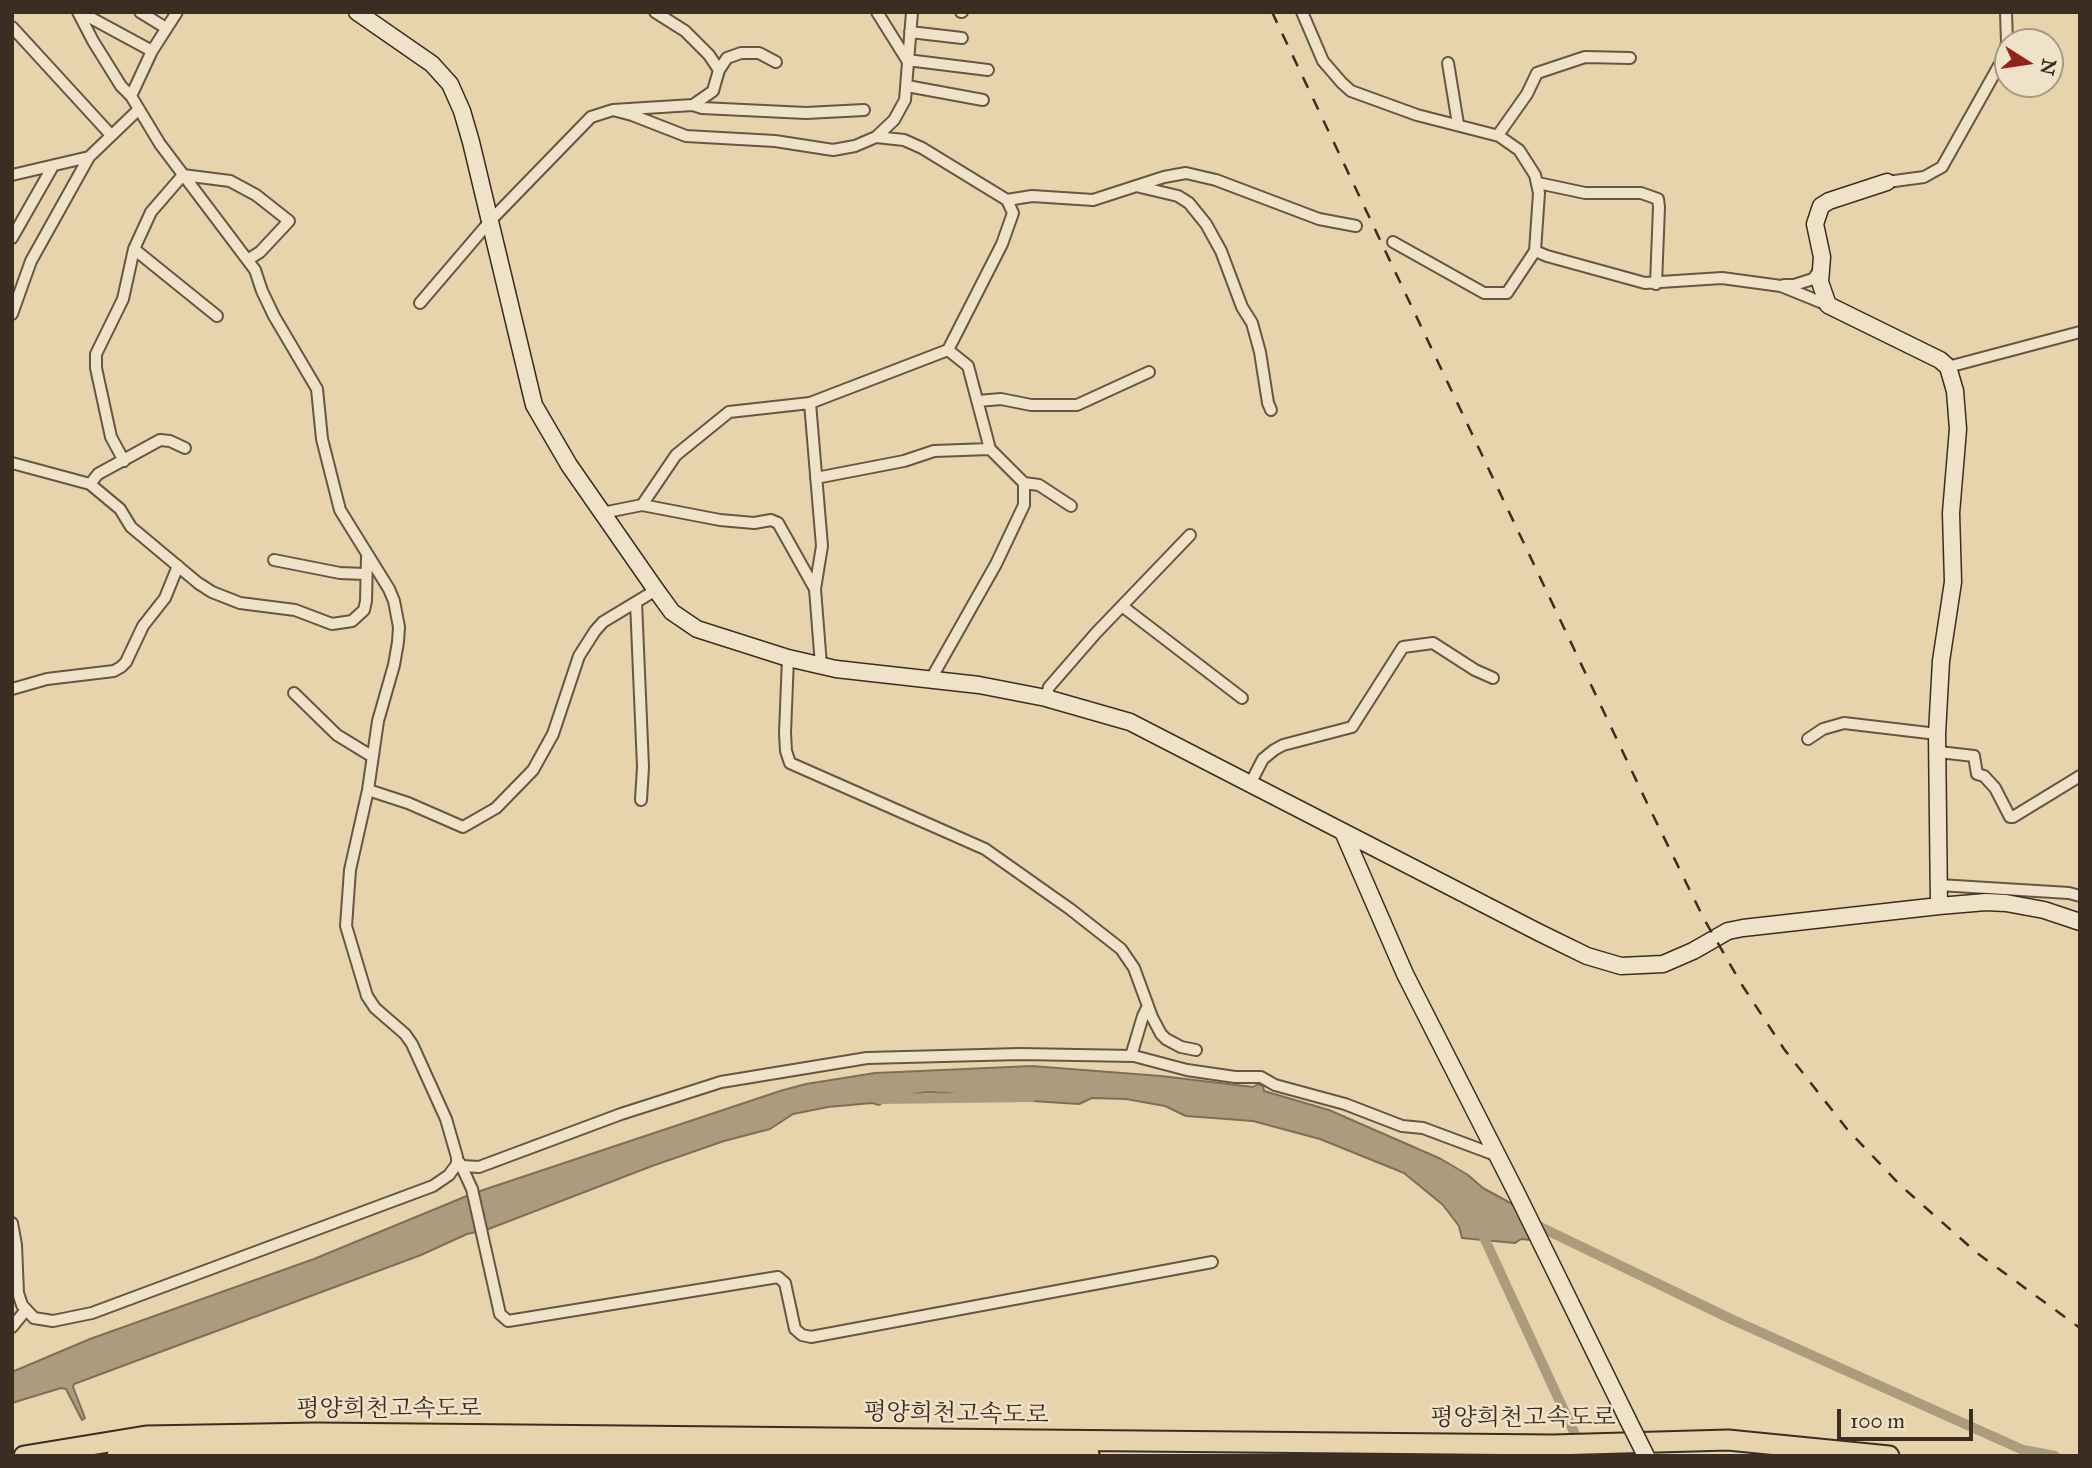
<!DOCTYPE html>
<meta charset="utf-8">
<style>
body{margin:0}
#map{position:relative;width:2092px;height:1468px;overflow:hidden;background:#e7d3ac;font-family:"IM FELL Great Primer",serif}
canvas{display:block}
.frame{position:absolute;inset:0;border:14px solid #3b2d21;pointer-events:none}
.north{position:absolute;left:1994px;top:28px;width:70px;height:70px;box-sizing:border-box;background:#efe2c9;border:2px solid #a79a86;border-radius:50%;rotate:102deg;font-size:19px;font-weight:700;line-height:28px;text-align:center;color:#3b2d21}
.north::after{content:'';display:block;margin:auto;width:24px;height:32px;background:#8f2418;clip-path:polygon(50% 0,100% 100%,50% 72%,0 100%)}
.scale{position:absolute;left:1837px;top:1409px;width:136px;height:32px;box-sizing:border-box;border:4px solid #3b2d21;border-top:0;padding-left:9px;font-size:21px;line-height:24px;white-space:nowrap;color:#3b2d21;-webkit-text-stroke:5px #efe2c9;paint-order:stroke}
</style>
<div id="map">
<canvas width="2092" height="1468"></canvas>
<div class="frame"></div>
<div class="north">N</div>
<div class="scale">100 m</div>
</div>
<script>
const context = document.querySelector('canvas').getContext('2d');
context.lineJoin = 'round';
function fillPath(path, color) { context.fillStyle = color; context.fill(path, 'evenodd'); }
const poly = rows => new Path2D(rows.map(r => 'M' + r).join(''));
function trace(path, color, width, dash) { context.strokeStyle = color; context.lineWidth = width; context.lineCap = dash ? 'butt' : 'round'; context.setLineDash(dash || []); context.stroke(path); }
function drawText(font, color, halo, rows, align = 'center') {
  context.font = font + ' "IM FELL Great Primer","Noto Serif KR",serif'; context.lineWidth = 5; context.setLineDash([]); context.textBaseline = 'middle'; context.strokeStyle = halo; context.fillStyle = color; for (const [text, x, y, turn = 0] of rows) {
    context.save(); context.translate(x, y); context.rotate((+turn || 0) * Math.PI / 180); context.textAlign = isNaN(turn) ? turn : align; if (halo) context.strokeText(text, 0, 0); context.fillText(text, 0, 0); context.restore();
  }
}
const water = poly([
 [1032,1066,1161,1076,1253,1087,1258,1084,1263,1086,1264,1091,1329,1110,1441,1159,1468,1175,1483,1188,1514,1205,1531,1240,1521,1239,1515,1243,1462,1238,1459,1226,1443,1205,1404,1173,1320,1139,1253,1121,1186,1116,1165,1106,1126,1099,1092,1098,1079,1104,1032,1101,999,1094,975,1095,927,1092,890,1098,879,1105,872,1103,828,1107,793,1114,770,1129,724,1141,652,1166,486,1230,467,1234,421,1255,74,1384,73,1387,85,1418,82,1420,66,1389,61,1388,12,1403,12,1372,90,1339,314,1259,474,1193,780,1091,806,1084,875,1073,1032,1066]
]);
fillPath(water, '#ad9b7d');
trace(water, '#7f6f58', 2);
trace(poly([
 [879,1099,1032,1097],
 [1532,1223,1731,1319,2023,1450,2055,1456],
 [1481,1231,1585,1456]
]), '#ad9b7d', 10);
const street = poly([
 [80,12,152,51],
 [140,12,166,28],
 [877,12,907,60,988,70],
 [961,12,962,12],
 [1302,12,1323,61,1342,83,1351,91,1417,115,1499,136,1519,150,1535,175,1539,193,1535,251,1507,293,1484,293,1393,242],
 [12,27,111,135],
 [910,32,962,38],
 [1448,63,1458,124],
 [719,70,727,58,741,53,759,53,776,62],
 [907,86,983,100],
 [131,96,152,51,177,12],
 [693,105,702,108,806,113,864,110],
 [1498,135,1527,94,1537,73,1585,57,1630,58],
 [876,137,894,120,905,100,912,12],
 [12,175,89,157,138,110],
 [1887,182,1924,177,1942,167,2001,62,2007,43,2006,12],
 [1538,183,1585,193,1641,193,1658,199,1659,207,1656,284],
 [1140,187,1178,196,1189,203,1206,224,1221,251,1242,307,1252,323,1260,352,1268,403,1271,410],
 [1007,200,1032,196,1093,200,1164,177,1186,173,1216,180,1319,219,1356,226],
 [12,238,53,166],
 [134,249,217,316],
 [1535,251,1547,256,1645,283,1722,278,1781,286,1828,305],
 [1784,285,1794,285,1813,279,1820,269],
 [420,303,491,220,591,117,613,110,693,105,713,91,719,70,709,55,685,31,655,12],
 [12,314,31,261,89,157],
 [948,350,968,366,990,449,1024,483,1039,485,1071,506],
 [1948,367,2080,332],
 [978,401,1001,399,1031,405,1077,405,1149,372],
 [810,403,822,546,815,589,821,665],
 [124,461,111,437,96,368,96,354,123,299,134,249,151,212,183,175,230,181,256,195,289,221,260,252,249,259],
 [12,463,90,484,120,509,131,527,198,583,212,592,240,603,295,610,332,624,352,621,364,610,366,601,367,557],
 [816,478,904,461,934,451,990,449],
 [90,484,98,474,160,440,170,441,185,448],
 [642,505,720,520,754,523,771,520,778,523,815,589],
 [602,513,642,505,676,455,729,412,810,403,948,350,1002,244,1013,213,1007,200,922,148,904,140,876,137,855,146,833,150,775,141,686,136,632,115,613,110],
 [274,560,340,573,365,574],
 [636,602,643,767,641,800],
 [1122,606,1242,698],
 [788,658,785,733,786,751,790,763,985,849,1070,909,1121,949,1134,968,1152,1017,1161,1034,1166,1039,1181,1047,1196,1050],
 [931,679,996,564,1024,505,1024,483],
 [12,689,47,679,114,671,121,667,126,662,143,626,165,598,178,566],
 [294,693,337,735,373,757],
 [1046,698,1049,687,1096,633,1190,535],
 [1808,739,1823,729,1844,723,1937,734],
 [1939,752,1974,756,1977,774,1984,776,1995,788,2010,817,2013,817,2080,776],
 [1250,784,1263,759,1274,750,1283,745,1352,727,1403,647,1433,643,1475,670,1493,678],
 [368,790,408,803,463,827,496,808,533,770,553,734,579,656,595,631,603,622,656,590],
 [1939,885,2069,893,2080,896],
 [1131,1056,1143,1016,1148,1006],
 [460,1163,472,1189,500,1314,508,1321,778,1277,785,1283,795,1329,802,1335,811,1337,1212,1262],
 [462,1166,479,1167,621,1114,721,1082,867,1058,1020,1054,1134,1056,1187,1070,1235,1077,1261,1077,1275,1085,1345,1104,1402,1126,1423,1128,1498,1156],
 [12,1223,16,1245,18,1293,22,1305,34,1318,53,1321,92,1313,433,1186,449,1175,457,1164,457,1157,446,1119,412,1044,405,1034,375,1008,367,996,346,926,350,870,368,790,378,721,394,665,398,642,399,627,394,601,389,589,340,510,322,439,317,389,274,316,262,291,255,270,160,144,131,96,121,86,93,41,78,12],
 [12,1327,25,1311]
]);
const secondary = poly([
 [357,12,432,64,450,84,462,111,471,142,534,405,569,465,656,590,672,612,697,629,788,658,836,669,979,685,1046,698,1130,722,1538,932,1587,956,1621,966,1663,964,1693,951,1728,931,1743,928,1939,906,1986,902,2006,903,2044,910,2080,922],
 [1887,182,1829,201,1821,206,1815,224,1822,257,1820,282,1828,305,1940,360,1948,367,1955,391,1958,429,1951,513,1953,582,1941,661,1937,734,1939,906],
 [1344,834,1405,974,1517,1194,1628,1420]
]);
const highway = poly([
 [24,1456,146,1436,316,1433,1553,1445,1728,1440,1889,1456],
 [117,1456,221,1449,1089,1454]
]);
trace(street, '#665644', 14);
trace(secondary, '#3b2d21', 19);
trace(highway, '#3b2d21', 23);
trace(street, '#efe2c9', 10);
trace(secondary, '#efe2c9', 16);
trace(highway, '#e7d3ac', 19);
trace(poly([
 [1272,12,1647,803,1704,919,1742,985,1784,1049,1847,1129,1900,1185,1977,1253,2080,1328]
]), '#3b2d21', 2.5, [12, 12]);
const secondaryBridge = poly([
 [1628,1420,1646,1456]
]);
trace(secondaryBridge, '#3b2d21', 19, []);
trace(secondaryBridge, '#efe2c9', 16);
drawText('24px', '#3b2d21', '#efe2c9', [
 ["평양희천고속도로",389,1410],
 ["평양희천고속도로",956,1415,1],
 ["평양희천고속도로",1523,1419]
]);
</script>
